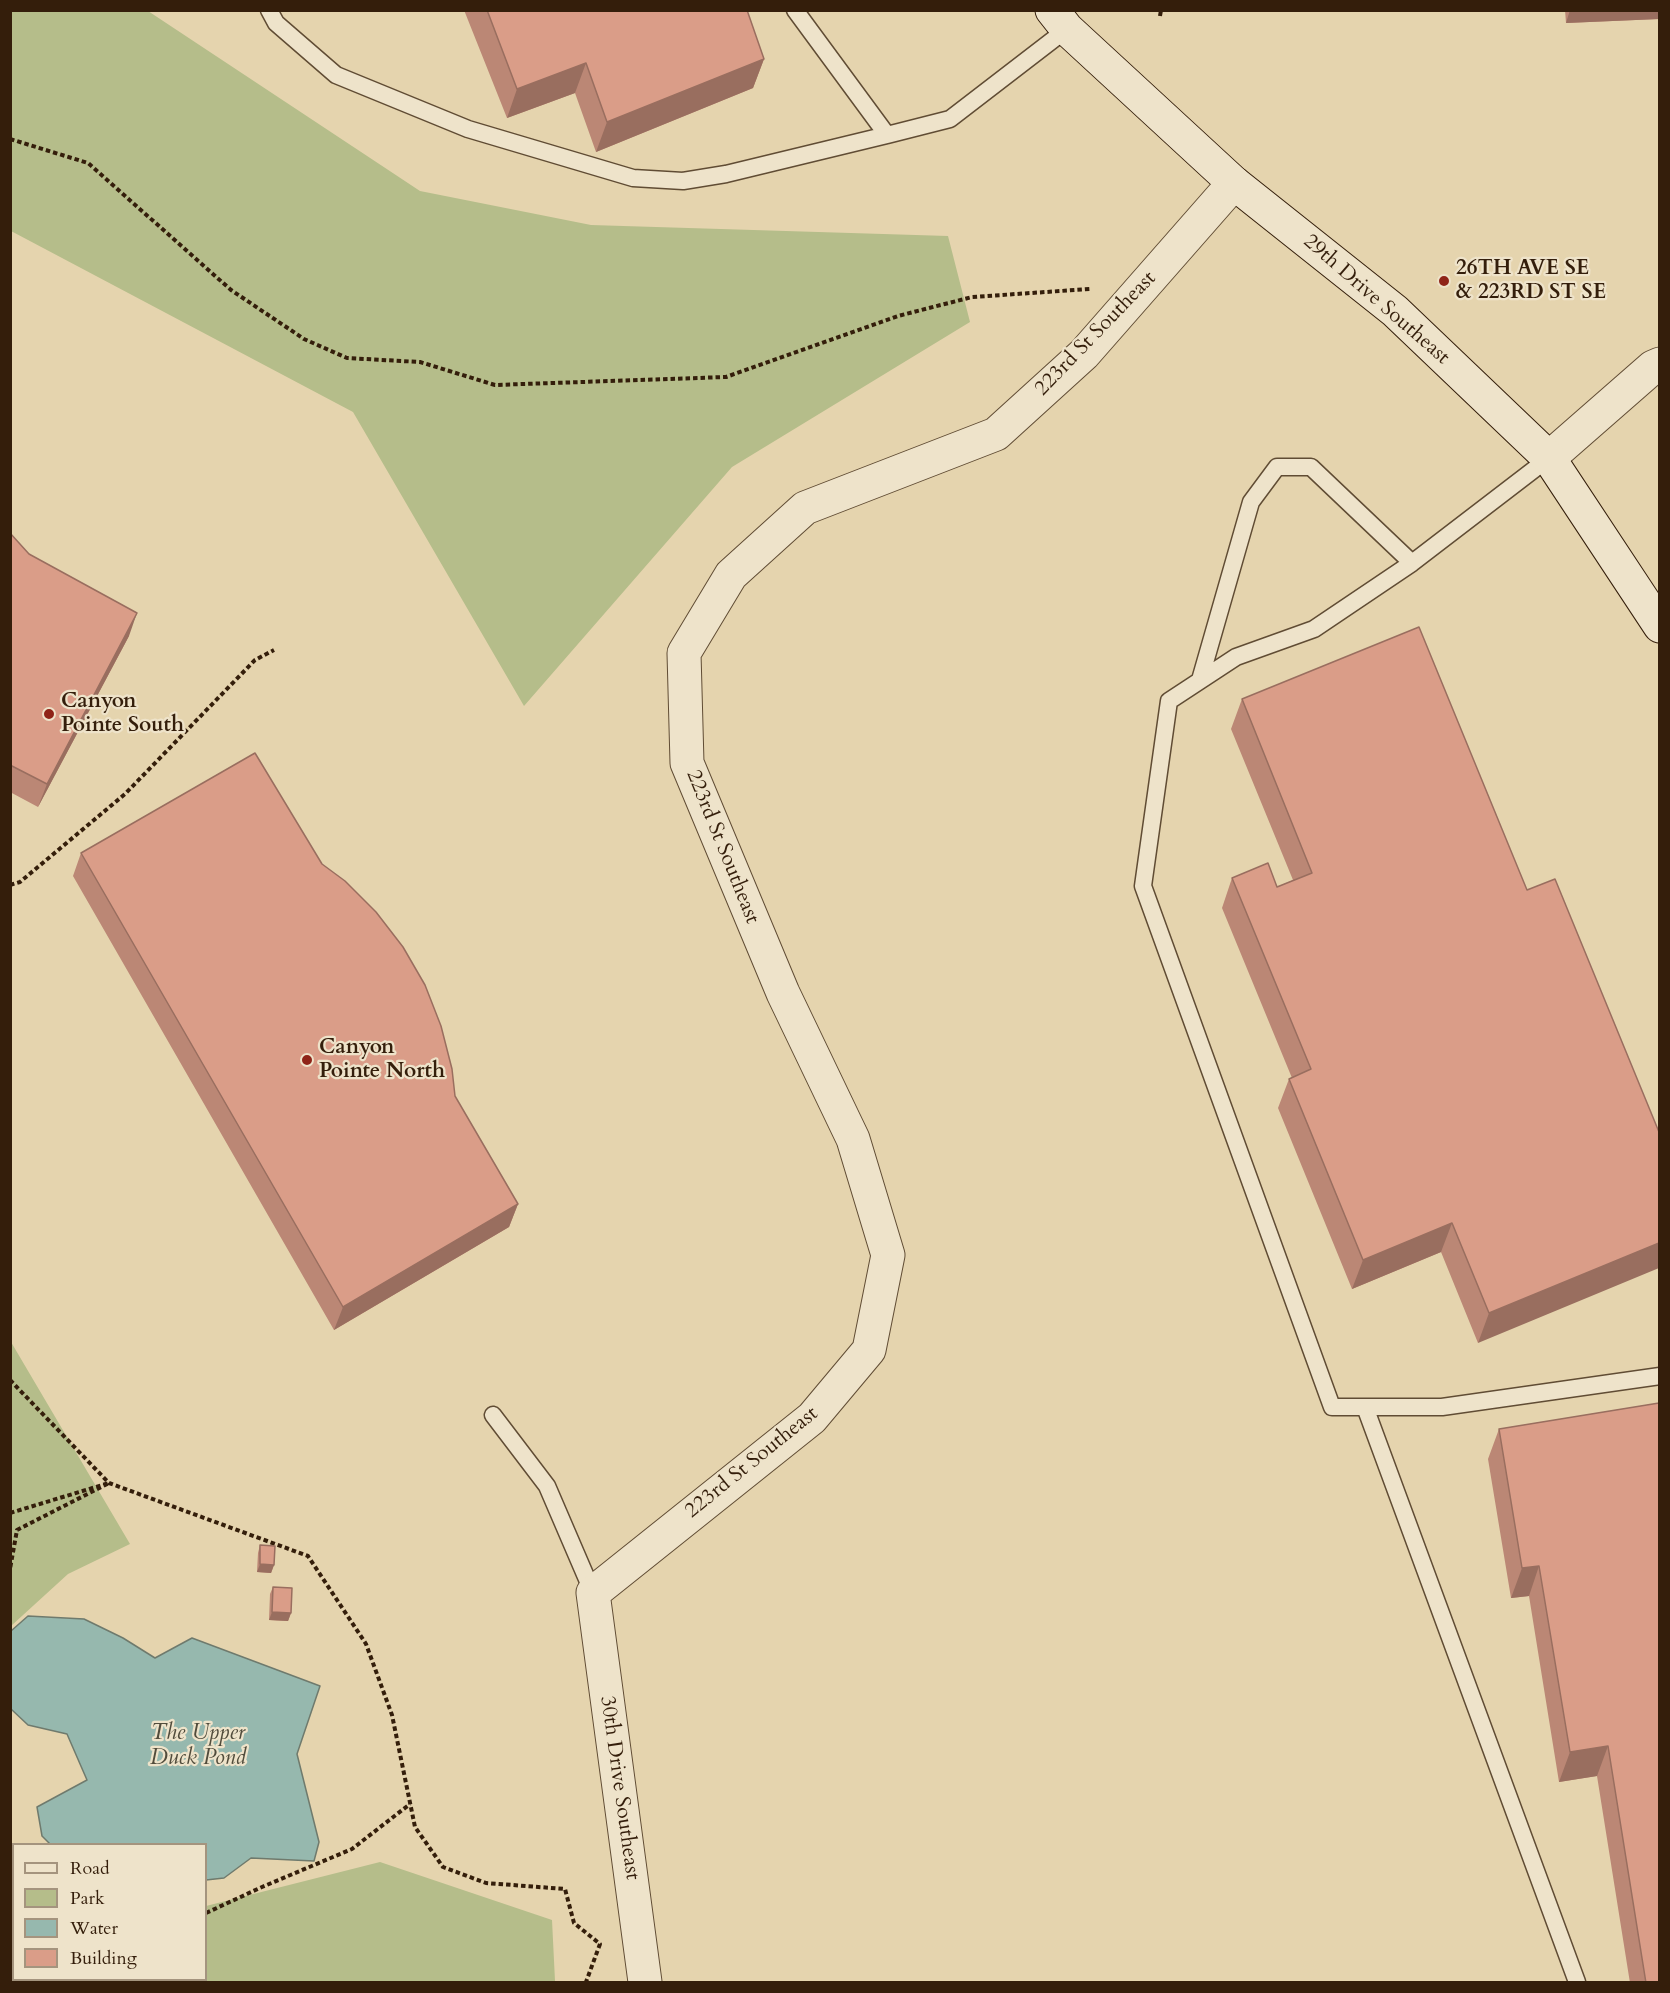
<!DOCTYPE html>
<style>
body{margin:0}
#map{position:relative;width:1670px;height:1993px;overflow:hidden;background:#e5d4ae;font-family:Cardo,serif}
canvas{display:block}
.frame{position:absolute;inset:0;border:12px solid #341e0b;pointer-events:none}
.legend{position:absolute;left:12px;top:1843px;width:195px;height:138px;box-sizing:border-box;background:#eee3ca;border:2px solid #a4947e;margin:0;padding:8px 10px;list-style:none;font-size:18px;color:#341e0b}
.legend li{display:flex;align-items:center;gap:12px;height:30px}
.legend b{width:30px;border:2px solid #a4947e}
</style>
<div id="map">
<canvas width="1670" height="1993"></canvas>
<div class="frame"></div>
<ul class="legend">
<li><b style="height:8px;background:#eee3ca"></b>Road</li>
<li><b style="height:16px;background:#b5bd8a"></b>Park</li>
<li><b style="height:16px;background:#96b8ae"></b>Water</li>
<li><b style="height:16px;background:#da9d88"></b>Building</li>
</ul>
</div>
<script>
const context = document.querySelector('canvas').getContext('2d');
context.lineJoin = 'round';
function fillPath(path, color) { context.fillStyle = color; context.fill(path, 'evenodd'); }
const poly = rows => new Path2D(rows.map(r => 'M' + r).join(''));
function trace(path, color, width, dash) { context.strokeStyle = color; context.lineWidth = width; context.lineCap = dash ? 'butt' : 'round'; context.setLineDash(dash || []); context.stroke(path); }
function drawText(font, color, halo, rows, align = 'center') {
  context.font = font + ' Cardo,serif'; context.lineWidth = 4.5; context.setLineDash([]); context.textBaseline = 'middle'; context.strokeStyle = halo; context.fillStyle = color; for (const [text, x, y, turn = 0] of rows) {
    context.save(); context.translate(x, y); context.rotate((+turn || 0) * Math.PI / 180); context.textAlign = isNaN(turn) ? turn : align; if (halo) context.strokeText(text, 0, 0); context.fillText(text, 0, 0); context.restore();
  }
}
fillPath(poly([
 [10,11,148,11,420,191,591,225,948,236,970,322,732,467,524,706,353,412,11,231],
 [11,1342,130,1544,68,1574,11,1626],
 [380,1862,552,1920,555,1981,11,1982,11,1979,13,1978,206,1980,206,1906]
]), '#b5bd8a');
const water = poly([
 [28,1616,84,1619,123,1638,155,1658,192,1638,320,1686,297,1754,319,1842,314,1861,251,1858,224,1878,206,1880,206,1844,50,1844,42,1836,37,1807,87,1780,67,1734,28,1725,11,1709,11,1631,28,1616]
]);
fillPath(water, '#96b8ae');
trace(water, '#6f7a6d', 1.5);
const lane = poly([
 [269,10,276,23,336,75,468,129,633,178,683,181,726,174,887,135],
 [795,10,887,135,950,119,1067,29],
 [1549,458,1412,563,1314,629,1236,657,1169,701,1143,886,1332,1407,1442,1407,1660,1376],
 [1200,680,1251,502,1277,467,1311,467,1412,563],
 [1365,1407,1577,1982],
 [493,1415,547,1486,593,1593]
]);
const street = poly([
 [1549,458,1653,367,1660,364],
 [645,1982,593,1593,812,1418,869,1350,888,1255,853,1139,783,993,687,763,684,653,731,575,805,508,996,434,1084,354,1234,183]
]);
const secondary = poly([
 [1052,10,1067,29,1234,183,1395,311,1549,458,1660,626]
]);
trace(lane, '#604c34', 19);
trace(street, '#604c34', 35);
trace(secondary, '#341e0b', 35);
trace(poly([
 [1160,16,1161,10],
 [10,139,88,163,231,290,304,339,347,358,420,362,495,385,726,377,898,316,972,297,1090,289],
 [10,885,20,882,125,794,255,660,274,650],
 [10,1380,109,1483,308,1556,366,1644,392,1715,415,1827,443,1867,486,1883,565,1889,574,1923,600,1944,586,1982],
 [10,1513,109,1483,17,1530,10,1569],
 [10,1884,14,1887],
 [206,1913,262,1887,352,1849,410,1804]
]), '#341e0b', 4, [4.5, 3]);
trace(lane, '#eee3ca', 16);
trace(street, '#eee3ca', 33);
trace(secondary, '#eee3ca', 33);
fillPath(poly([
 [464,10,747,10,764,59,753,88,596,152,575,93,507,118],
 [1565,10,1659,10,1659,19,1566,23],
 [10,533,29,554,129,636,38,807,10,792],
 [1242,699,1527,890,1659,1132,1478,1343,1441,1252,1352,1289,1278,1108,1289,1079,1292,1078,1222,908,1232,878,1277,887,1293,880,1231,729],
 [81,853,455,1096,518,1204,509,1227,334,1330,73,876],
 [1659,1403,1659,1983,1630,1983,1597,1776,1559,1782,1529,1596,1511,1598,1488,1459,1499,1429],
 [260,1545,274,1565,271,1573,257,1572,258,1553],
 [273,1587,291,1613,288,1621,269,1620,270,1594]
]), '#bb8775');
fillPath(poly([
 [1570,10,1659,10,1659,19,1566,23],
 [764,59,753,88,596,152,607,122],
 [586,63,575,93,507,118,517,89],
 [137,613,129,636,38,807,47,784],
 [518,1204,509,1227,334,1330,343,1307],
 [1452,1223,1441,1252,1352,1289,1363,1260],
 [1659,1243,1659,1268,1478,1343,1489,1313],
 [260,1564,274,1565,271,1573,257,1572],
 [1539,1566,1529,1596,1511,1598,1522,1568],
 [272,1612,291,1613,288,1621,269,1620],
 [1608,1746,1597,1776,1559,1782,1570,1752]
]), '#996e5f');
const building = poly([
 [487,10,747,10,764,59,607,122,586,63,517,89,487,10],
 [10,533,29,554,137,613,47,784,10,765,10,533],
 [1419,627,1527,890,1555,879,1659,1132,1659,1243,1489,1313,1452,1223,1363,1260,1289,1079,1311,1069,1232,878,1268,863,1277,887,1312,873,1242,699,1419,627],
 [255,753,322,864,345,881,376,912,403,947,425,985,441,1026,452,1069,455,1096,518,1204,343,1307,81,853,255,753],
 [1659,1403,1659,1983,1646,1983,1608,1746,1570,1752,1539,1566,1522,1568,1499,1429,1659,1403],
 [260,1545,275,1546,274,1565,260,1564,260,1545],
 [273,1587,292,1588,291,1613,272,1612,273,1587]
]);
fillPath(building, '#da9d88');
trace(building, '#996e5f', 1.5);
for (const [x, y, r, color] of [
 [1444,281,6,"#8f2418"],
 [49,714,6,"#8f2418"],
 [307,1060,6,"#8f2418"]
]) { const dot = new Path2D(); dot.arc(x, y, r, 0, 2 * Math.PI); context.fillStyle = color; context.fill(dot); trace(dot, '#eee3ca', 2); }
drawText('bold 21px', '#341e0b', '#eee3ca', [
 ["26TH AVE SE",1456,269],
 ["& 223RD ST SE",1456,293],
 ["Canyon",61,702],
 ["Pointe South",61,726],
 ["Canyon",319,1048],
 ["Pointe North",319,1072]
], 'left');
drawText('21px', '#341e0b', '#eee3ca', [
 ["29th Drive Southeast",1376,300,41],
 ["223rd St Southeast",1096,334,-46],
 ["223rd St Southeast",722,847,68],
 ["223rd St Southeast",752,1463,-39],
 ["30th Drive Southeast",619,1788,82]
]);
drawText('italic 22px', '#514c3c', '#eee3ca', [
 ["The Upper",198,1734],
 ["Duck Pond",198,1759]
]);
</script>
